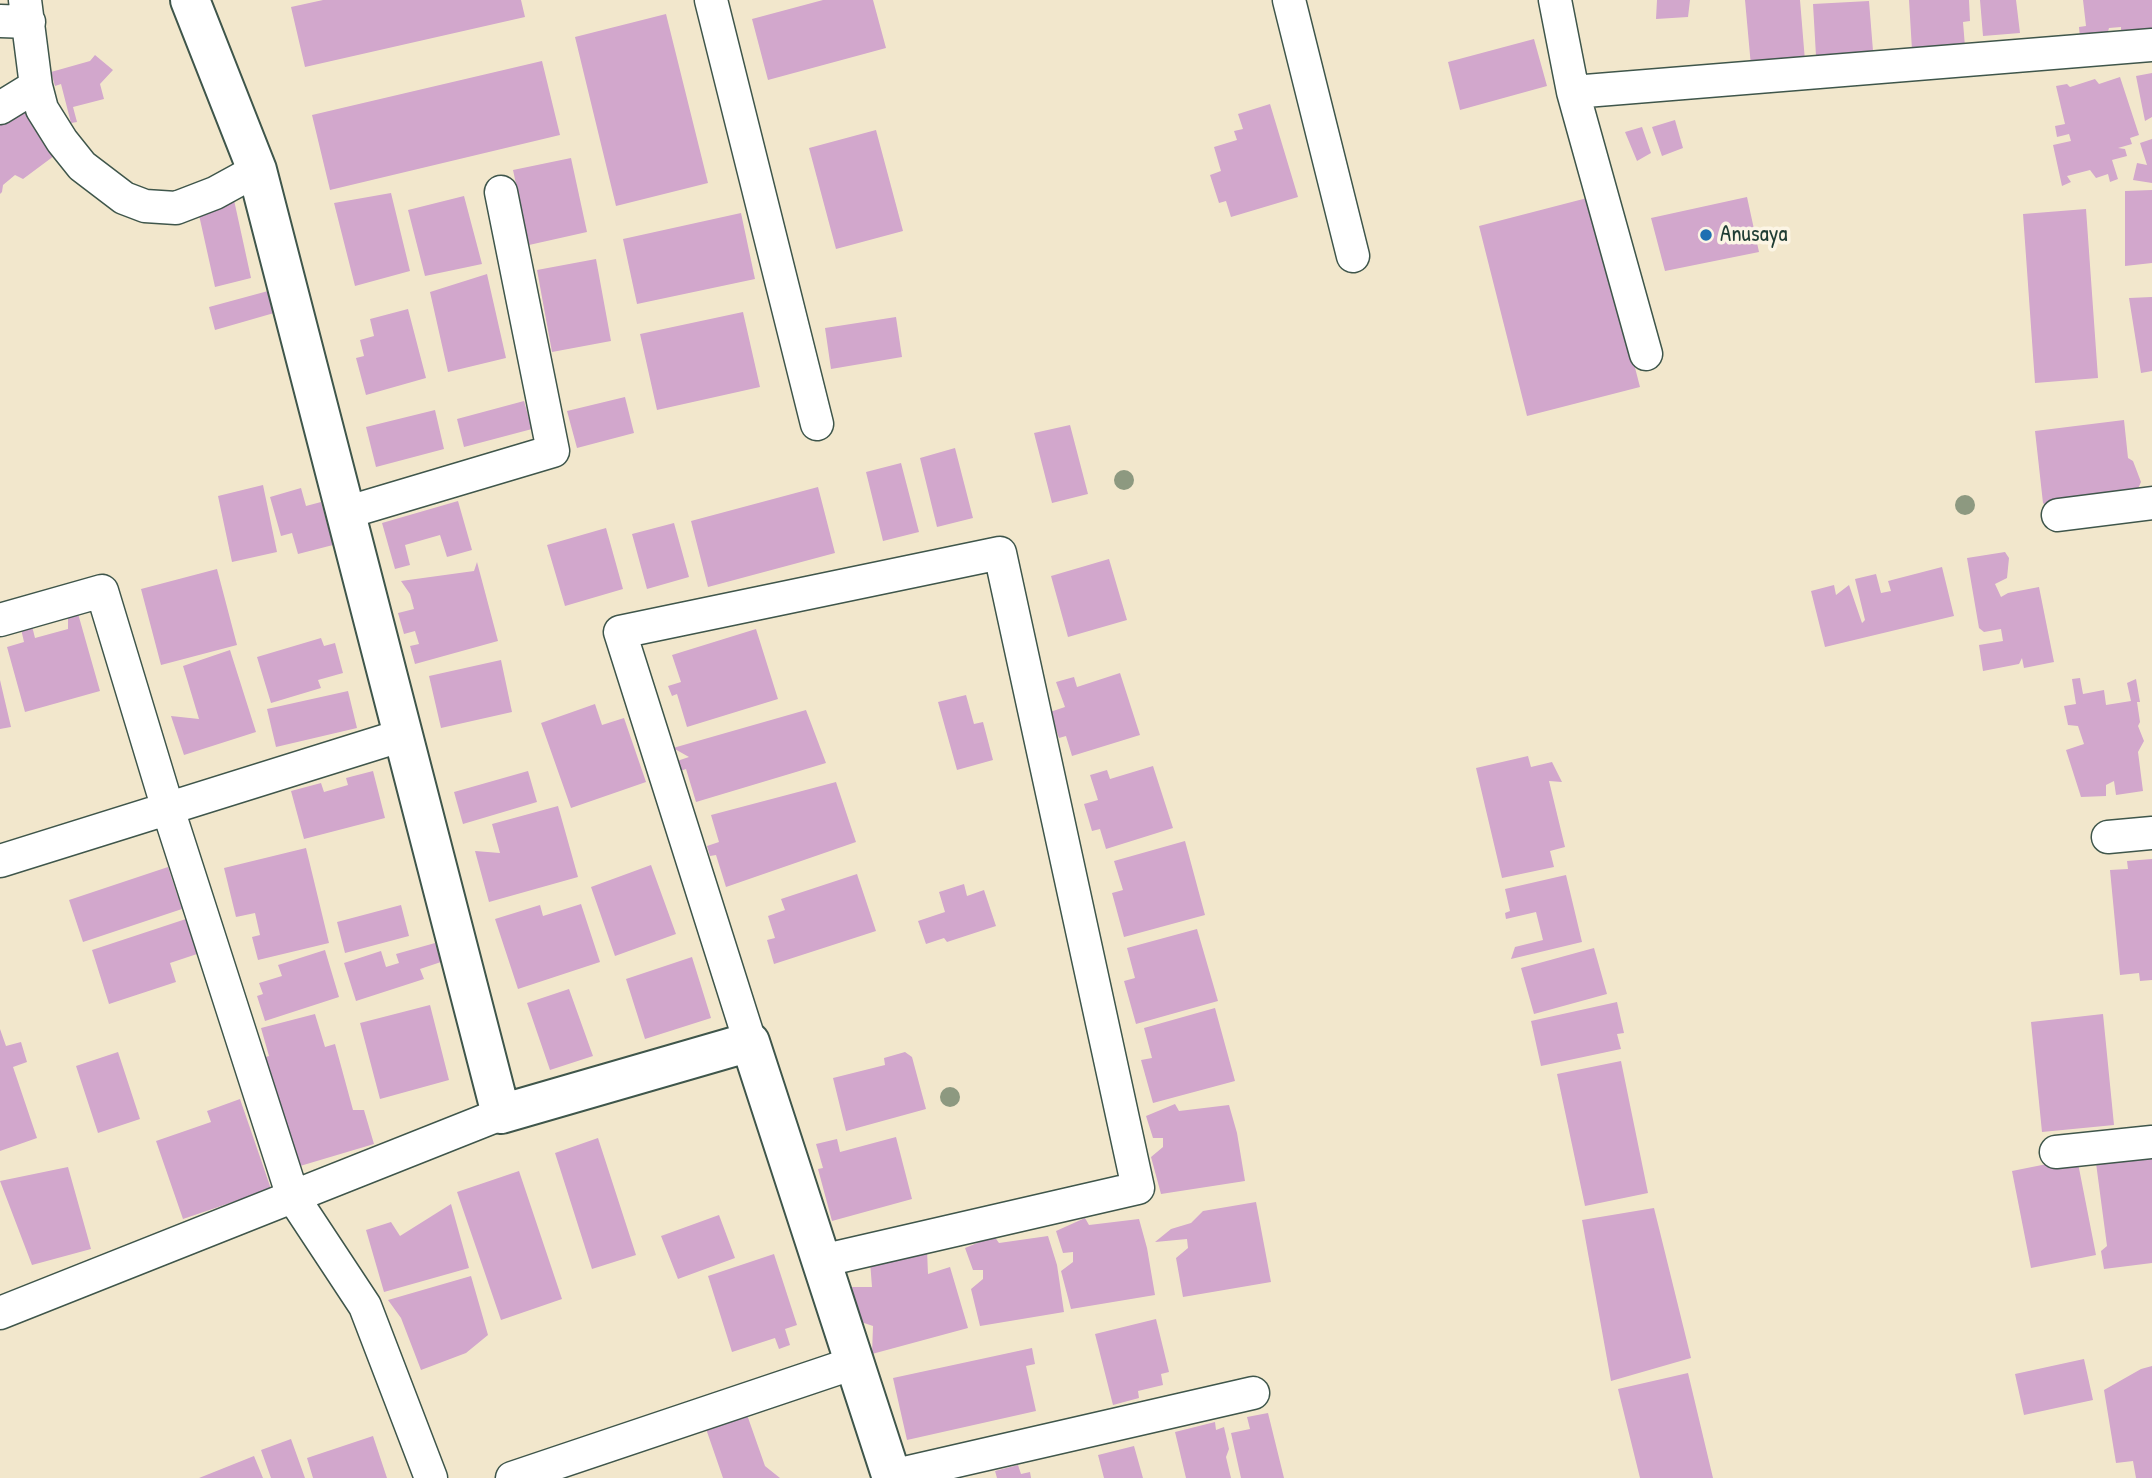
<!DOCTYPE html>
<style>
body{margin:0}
canvas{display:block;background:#f2e7cc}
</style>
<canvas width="2152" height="1478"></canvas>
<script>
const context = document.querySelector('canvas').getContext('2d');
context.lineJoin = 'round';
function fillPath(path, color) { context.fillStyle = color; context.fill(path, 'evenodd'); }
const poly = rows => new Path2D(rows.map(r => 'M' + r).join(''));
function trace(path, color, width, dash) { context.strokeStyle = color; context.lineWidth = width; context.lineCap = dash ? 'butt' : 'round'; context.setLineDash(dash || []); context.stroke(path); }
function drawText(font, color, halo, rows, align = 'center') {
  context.font = font + ' "Patrick Hand",sans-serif'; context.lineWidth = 7; context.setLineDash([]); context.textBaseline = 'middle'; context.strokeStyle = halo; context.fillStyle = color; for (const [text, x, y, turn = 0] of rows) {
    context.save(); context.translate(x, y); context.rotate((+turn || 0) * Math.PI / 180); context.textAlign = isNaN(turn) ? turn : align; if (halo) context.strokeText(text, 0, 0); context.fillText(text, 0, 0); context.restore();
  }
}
fillPath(poly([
 [323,0,521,0,525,17,305,67,291,7],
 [823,0,873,0,886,48,768,80,752,19],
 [1657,0,1690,0,1688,17,1656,19],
 [1745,0,1800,0,1805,61,1751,66],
 [1909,0,1969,0,1970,21,1963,22,1965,47,1912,50],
 [1980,0,2016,0,2020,33,1983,36],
 [2083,0,2152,0,2152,39,2121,32,2121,27,2109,28,2107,35,2080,38,2079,27,2086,26],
 [1869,1,1873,51,1816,56,1813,4],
 [666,14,708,183,616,206,575,37],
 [1534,39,1547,86,1460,110,1448,62],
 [95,55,113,70,100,84,104,99,73,107,77,122,71,123,61,84,55,86,51,72,90,61],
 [542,61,560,135,330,190,312,115],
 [2152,73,2152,117,2145,121,2136,76],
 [2120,77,2139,135,2130,138,2132,144,2118,148,2125,149,2127,156,2112,160,2118,179,2110,182,2108,174,2096,178,2090,170,2067,176,2071,182,2062,186,2053,145,2071,141,2069,134,2057,137,2055,126,2065,124,2056,86,2067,84,2070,87,2095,79,2099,84],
 [19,103,58,153,23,179,15,175,3,185,2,192,0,194,0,118],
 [1270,104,1298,197,1231,217,1226,201,1219,203,1210,175,1221,171,1214,147,1237,140,1234,131,1243,129,1238,114],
 [1675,120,1683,148,1662,156,1652,127],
 [1642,127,1651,153,1637,161,1625,132],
 [876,130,903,231,836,249,809,148],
 [2152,139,2152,183,2133,180,2137,163,2147,165,2140,143],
 [571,158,587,232,529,245,513,170],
 [2152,190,2152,263,2125,266,2125,191],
 [391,193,410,271,355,286,334,203],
 [464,196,482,264,425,276,408,210],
 [1591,197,1640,387,1527,416,1479,226],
 [1747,197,1759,252,1665,271,1651,218],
 [234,200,251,278,215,287,197,206],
 [2086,209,2098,378,2035,383,2023,214],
 [741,213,755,279,637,304,623,239],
 [596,259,611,341,552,352,537,270],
 [487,274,506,358,448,372,430,292],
 [268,291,274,313,215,330,209,307],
 [2152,297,2152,371,2141,373,2129,298],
 [408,309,426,378,366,395,356,358,364,356,360,340,374,336,370,319],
 [743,312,760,387,657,410,640,334],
 [896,317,902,357,831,369,825,328],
 [625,397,634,433,577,448,567,411],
 [524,401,532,429,464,447,457,419],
 [435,410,444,449,376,467,366,427],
 [2124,420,2128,458,2133,461,2141,482,2137,491,2052,512,2043,503,2035,431],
 [1070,425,1088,494,1052,503,1034,433],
 [955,448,973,518,937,527,920,458],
 [901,463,919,532,883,541,866,472],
 [263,485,277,552,232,562,218,496],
 [818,487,835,553,708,587,691,521],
 [301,488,306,506,321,502,333,545,298,554,292,533,281,536,270,497],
 [458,501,472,550,447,557,440,535,405,545,410,565,395,569,382,523],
 [674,523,689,577,647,589,632,534],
 [606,528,623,589,565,606,547,545],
 [2005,552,2009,558,2007,578,1995,584,2001,597,2008,593,2039,587,2054,662,2024,668,2022,658,2019,664,1983,671,1979,645,2003,641,2001,629,1984,632,1979,628,1967,558],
 [1109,559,1127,620,1068,637,1051,576],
 [477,562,498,641,415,664,410,646,419,644,415,631,404,634,398,613,414,609,410,594,401,581,474,571],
 [1942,567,1954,616,1825,647,1811,591,1834,585,1836,595,1849,585,1862,623,1865,620,1855,579,1876,574,1881,593,1891,591,1888,581],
 [217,569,237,645,161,665,141,589],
 [77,610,100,691,25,712,7,647,24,642,21,629,32,626,35,638,68,629,68,612],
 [756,629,778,699,687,727,677,694,672,696,668,686,681,682,672,655],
 [321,638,324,646,335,643,343,673,318,680,321,688,271,703,257,657],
 [230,650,256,732,184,755,171,716,199,719,183,666],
 [501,660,512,712,441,728,429,676],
 [1120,673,1140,735,1072,756,1066,736,1059,738,1050,712,1065,707,1056,682,1074,677,1077,687],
 [2080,678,2083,694,2104,690,2106,705,2131,701,2127,683,2136,679,2140,702,2137,702,2140,722,2138,726,2144,741,2138,752,2143,791,2116,795,2114,781,2106,785,2106,796,2081,797,2066,750,2084,744,2078,726,2068,725,2064,706,2076,704,2072,679],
 [0,680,11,727,0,729],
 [348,691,357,728,276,747,267,709],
 [966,695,974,724,983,722,993,760,957,770,938,702],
 [595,704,602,725,624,718,646,782,571,808,541,723],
 [806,710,826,763,696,802,686,769,680,771,677,761,689,757,673,748],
 [1528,756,1531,767,1552,762,1562,782,1549,781,1565,847,1550,851,1554,867,1502,878,1476,768],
 [1153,766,1173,828,1106,849,1100,829,1092,831,1084,804,1098,800,1090,775,1107,770,1110,779],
 [373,771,385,818,304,839,291,791,321,783,324,792,348,785,346,778],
 [528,771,537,802,463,824,454,792],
 [836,782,856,842,726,887,716,855,710,856,707,846,719,842,711,815],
 [558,806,578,877,489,902,475,851,500,853,492,824],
 [1185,841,1205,915,1124,937,1112,893,1123,890,1114,861],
 [306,848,329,943,258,960,252,937,260,935,255,913,236,917,224,868],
 [2152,859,2152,980,2140,981,2139,973,2120,975,2110,870,2128,869,2127,861],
 [651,865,676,934,615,956,591,887],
 [168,867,182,909,83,942,69,900],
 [857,874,876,931,774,964,767,940,775,938,768,916,785,910,781,899],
 [1566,875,1582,942,1511,959,1515,947,1543,940,1536,912,1506,919,1505,913,1510,911,1505,889],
 [964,884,967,896,984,890,996,926,947,942,944,938,926,944,918,921,945,912,939,892],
 [581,904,600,962,518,989,495,919,540,905,543,916],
 [401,905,409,936,345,953,337,922],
 [192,917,203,952,170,963,176,982,109,1004,92,950],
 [1197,929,1218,1001,1136,1024,1124,981,1135,978,1127,948],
 [435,943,441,962,420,969,424,979,356,1001,344,963,381,951,386,967,399,963,396,954],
 [1594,948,1607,994,1534,1014,1521,968],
 [325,950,339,997,265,1021,257,996,263,994,259,983,282,976,278,965],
 [692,957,711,1018,645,1039,626,979],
 [569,989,593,1056,550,1070,527,1003],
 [1617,1002,1624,1033,1617,1034,1621,1049,1541,1066,1531,1021],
 [430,1005,449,1080,380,1099,360,1023],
 [1215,1008,1235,1081,1153,1103,1141,1060,1152,1058,1144,1028],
 [315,1014,325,1047,335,1044,353,1110,364,1110,374,1144,290,1169,255,1060,269,1056,261,1028],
 [2103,1014,2114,1125,2042,1132,2031,1022],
 [0,1029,6,1046,21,1042,27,1062,13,1067,37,1138,0,1151],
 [118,1052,140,1119,98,1133,76,1066],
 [905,1052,912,1057,926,1109,846,1131,833,1078,885,1065,884,1058],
 [1621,1061,1648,1193,1585,1206,1557,1074],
 [240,1099,271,1189,183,1219,156,1141,211,1122,207,1111],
 [1175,1104,1179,1111,1229,1105,1237,1133,1245,1181,1161,1194,1151,1157,1163,1147,1163,1138,1153,1138,1146,1116],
 [896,1137,912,1199,832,1221,818,1169,823,1168,816,1144,837,1139,840,1152],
 [598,1138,636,1255,592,1269,555,1153],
 [2152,1155,2152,1263,2104,1269,2101,1251,2107,1246,2096,1163],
 [2077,1158,2096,1255,2031,1268,2012,1171],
 [68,1167,91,1249,32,1265,0,1181],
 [519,1171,562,1299,501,1320,457,1192],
 [1256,1202,1271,1282,1183,1297,1176,1258,1188,1248,1187,1239,1155,1242,1171,1229,1191,1223,1203,1211],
 [451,1204,469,1268,384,1292,366,1230,391,1222,400,1236],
 [1654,1208,1691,1358,1611,1381,1582,1220],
 [719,1215,735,1258,678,1279,661,1236],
 [1085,1218,1089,1225,1139,1219,1147,1248,1155,1295,1071,1309,1061,1271,1073,1262,1073,1252,1063,1253,1056,1231],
 [994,1236,999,1243,1048,1236,1057,1265,1064,1312,980,1326,971,1289,983,1279,983,1270,973,1270,965,1248],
 [927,1250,928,1274,950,1267,968,1328,872,1354,873,1326,858,1321,852,1287,872,1287,870,1261],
 [774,1254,797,1325,785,1329,790,1345,779,1349,775,1338,732,1352,708,1276],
 [471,1276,488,1335,466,1353,421,1370,401,1318,388,1300],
 [1156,1319,1169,1372,1161,1374,1163,1385,1138,1391,1139,1398,1113,1405,1095,1334],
 [1032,1348,1035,1364,1026,1366,1036,1411,907,1440,893,1378],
 [2084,1359,2093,1400,2024,1415,2015,1374],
 [2152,1366,2152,1478,2136,1478,2133,1461,2116,1463,2104,1390,2141,1369],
 [1688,1373,1713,1478,1640,1478,1618,1389],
 [745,1409,765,1466,780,1478,723,1478,704,1423],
 [1268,1413,1284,1478,1241,1478,1231,1433,1250,1429,1247,1417],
 [1215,1422,1216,1430,1224,1427,1229,1449,1226,1457,1231,1478,1186,1478,1175,1432],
 [373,1436,387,1478,313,1478,307,1458],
 [291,1439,305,1478,271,1478,261,1450],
 [1134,1446,1143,1478,1104,1478,1098,1455],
 [254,1456,263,1478,199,1478],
 [1018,1465,1021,1474,1030,1472,1031,1478,997,1478,995,1471]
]), '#d2a7cc');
const street = poly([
 [711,0,817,424],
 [1289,0,1353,256],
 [1555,0,1573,92],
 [0,21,29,22],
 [36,86,42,109,62,141,82,166,124,198,145,206,176,208,215,193,257,170],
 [0,108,36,86,25,0],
 [1646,354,1573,92,2152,45],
 [345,513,553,451,501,192],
 [2058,515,2152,503],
 [0,620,102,591,168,809,293,1197,365,1306,431,1478],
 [2108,837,2152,833],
 [0,861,403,735],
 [750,1042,620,632,1000,553,1138,1188,821,1261],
 [2056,1152,2152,1142],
 [0,1313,501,1114],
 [891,1476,1253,1393],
 [512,1478,854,1363]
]);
const secondary = poly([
 [190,0,257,170,501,1114,750,1042,892,1478]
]);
trace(street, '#3f564b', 35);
trace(secondary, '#3f564b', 42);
trace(street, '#fff', 32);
trace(secondary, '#fff', 38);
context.fillStyle = '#8d9980';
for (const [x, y] of [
 [1124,480],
 [1965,505],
 [950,1097]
]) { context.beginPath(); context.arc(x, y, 10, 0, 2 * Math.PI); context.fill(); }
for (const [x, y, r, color] of [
 [1706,235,7,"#1f6fb2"]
]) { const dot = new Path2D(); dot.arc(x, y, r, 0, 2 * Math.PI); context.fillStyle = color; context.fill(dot); trace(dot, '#fcf5e5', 2.5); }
drawText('23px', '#1f3d34', '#fcf5e5', [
 ["Anusaya",1720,235]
], 'left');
</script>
